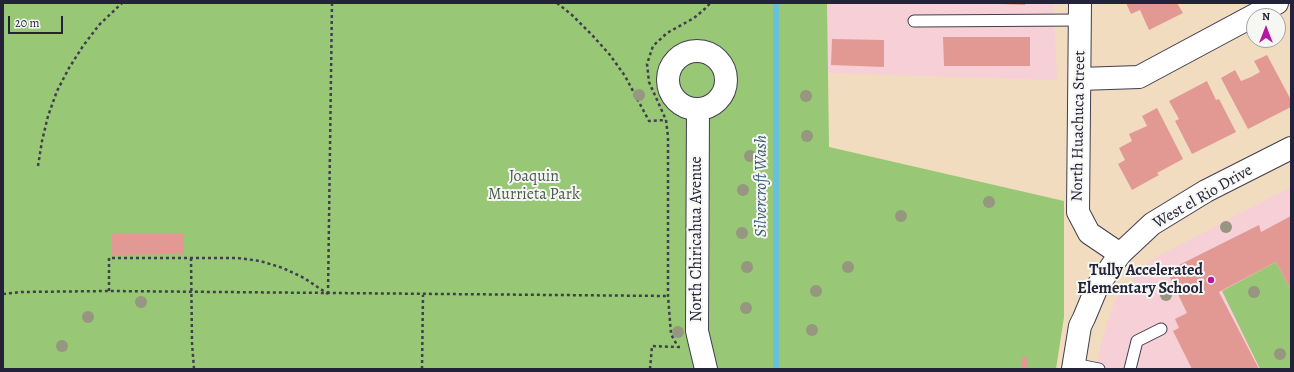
<!DOCTYPE html>
<style>
body{margin:0}
#map{position:relative;width:1294px;height:372px;overflow:hidden;background:#f1dcbf;font-family:Alegreya,serif}
canvas{display:block}
.frame{position:absolute;inset:0;border:4px solid #22223b;pointer-events:none}
.north{position:absolute;left:1246px;top:8px;width:40px;height:40px;box-sizing:border-box;background:#f6f6f2;border:1px solid #a1a1a9;border-radius:50%;rotate:0deg;font-size:11px;font-weight:700;line-height:16px;text-align:center;color:#22223b}
.north::after{content:'';display:block;margin:auto;width:14px;height:18px;background:#b5179e;clip-path:polygon(50% 0,100% 100%,50% 72%,0 100%)}
.scale{position:absolute;left:8px;top:16px;width:55px;height:18px;box-sizing:border-box;border:2px solid #22223b;border-top:0;padding-left:5px;font-size:12px;line-height:14px;white-space:nowrap;color:#22223b;-webkit-text-stroke:3px #f6f6f2;paint-order:stroke}
</style>
<div id="map">
<canvas width="1294" height="372"></canvas>
<div class="frame"></div>
<div class="north">N</div>
<div class="scale">20 m</div>
</div>
<script>
const context = document.querySelector('canvas').getContext('2d');
context.lineJoin = 'round';
function fillPath(path, color) { context.fillStyle = color; context.fill(path, 'evenodd'); }
const poly = rows => new Path2D(rows.map(r => 'M' + r).join(''));
function trace(path, color, width, dash) { context.strokeStyle = color; context.lineWidth = width; context.lineCap = dash ? 'butt' : 'round'; context.setLineDash(dash || []); context.stroke(path); }
function drawText(font, color, halo, rows, align = 'center') {
  context.font = font + ' Alegreya,serif'; context.lineWidth = 4; context.setLineDash([]); context.textBaseline = 'middle'; context.strokeStyle = halo; context.fillStyle = color; for (const [text, x, y, turn = 0] of rows) {
    context.save(); context.translate(x, y); context.rotate((+turn || 0) * Math.PI / 180); context.textAlign = isNaN(turn) ? turn : align; if (halo) context.strokeText(text, 0, 0); context.fillText(text, 0, 0); context.restore();
  }
}
fillPath(poly([
 [827,3,1053,3,1057,80,827,73],
 [1291,187,1291,369,1097,369,1100,347,1115,300,1149,261]
]), '#f6cfd7');
fillPath(poly([
 [3,3,827,3,829,147,1064,201,1064,317,1056,369,3,369],
 [1276,262,1291,290,1291,369,1260,369,1222,291]
]), '#98c775');
trace(poly([
 [776,3,776,369]
]), '#65c1e3', 5.5);
fillPath(poly([
 [1000,3,1025,3,1025,5,1000,4],
 [1126,3,1177,3,1183,13,1149,30,1140,10,1131,14],
 [943,37,1030,37,1030,66,944,66],
 [832,39,884,40,884,67,831,65],
 [1267,55,1291,100,1291,107,1248,129,1221,78,1235,70,1241,81,1251,77,1260,72,1254,61],
 [1207,81,1216,100,1219,99,1236,132,1192,154,1175,121,1179,119,1169,101],
 [1157,108,1183,159,1157,173,1159,175,1132,190,1118,164,1125,160,1119,148,1132,141,1129,134,1147,126,1142,116],
 [1291,216,1291,290,1276,262,1219,292,1259,369,1192,369,1173,331,1179,328,1175,319,1187,313,1167,271,1259,225,1261,232],
 [112,233,184,233,184,254,112,255],
 [1022,357,1028,357,1028,369,1022,369]
]), '#e39993');
const service = poly([
 [914,21,1080,20],
 [1074,364,1099,369],
 [1130,369,1137,341,1161,329]
]);
const minor = poly([
 [1080,3,1078,212,1089,233,1120,254],
 '668 80a29 29 0 1 1 58 0a29 29 0 1 1-58 0Z',
 [1080,79,1139,77,1277,3],
 [698,109,697,331,706,369]
]);
const tertiary = poly([
 [1073,369,1080,326,1084,318,1097,287,1120,254,1152,224,1206,191,1291,148]
]);
trace(service, '#413e4f', 13);
trace(minor, '#413e4f', 24);
trace(tertiary, '#413e4f', 24);
trace(poly([
 [557,3,572,15,593,36,610,55,625,76,649,121,666,120],
 [38,166,42,141,48,116,57,91,69,68,83,46,99,25,122,3],
 [191,258,192,343,194,369],
 [109,291,109,258,238,258,260,261,283,268,304,278,328,294],
 [3,294,21,292,109,291,668,296],
 [328,294,332,3],
 [680,347,678,347,671,334,668,296,668,137,666,120,649,82,647,64,653,46,667,33,694,18,707,7,710,3],
 [422,369,423,295],
 [650,369,652,346,677,347]
]), '#413e4f', 2.5, [3, 3]);
trace(service, '#fff', 11);
trace(minor, '#fff', 22);
trace(tertiary, '#fff', 22);
context.fillStyle = '#969681';
for (const [x, y] of [
 [639,95],
 [806,96],
 [807,136],
 [750,156],
 [743,190],
 [989,202],
 [901,216],
 [1226,227],
 [742,233],
 [747,267],
 [848,267],
 [816,291],
 [1254,292],
 [1166,295],
 [141,302],
 [746,308],
 [88,317],
 [812,330],
 [678,332],
 [62,346],
 [1280,354]
]) { context.beginPath(); context.arc(x, y, 6, 0, 2 * Math.PI); context.fill(); }
for (const [x, y, r, color] of [
 [1211,280,4,"#b5179e"]
]) { const dot = new Path2D(); dot.arc(x, y, r, 0, 2 * Math.PI); context.fillStyle = color; context.fill(dot); trace(dot, '#f6f6f2', 1.5); }
drawText('16px', '#22223b', '#f6f6f2', [
 ["North Huachuca Street",1079,126,-89],
 ["West el Rio Drive",1203,197,-30],
 ["North Chiricahua Avenue",697,239,-90]
]);
drawText('16px', '#4b5c4f', '#f6f6f2', [
 ["Joaquin",534,177],
 ["Murrieta Park",534,195]
]);
drawText('bold 16px', '#22223b', '#f6f6f2', [
 ["Tully Accelerated",1203,271],
 ["Elementary School",1203,289]
], 'right');
drawText('italic 17px', '#395a76', '#f6f6f2', [
 ["Silvercroft Wash",762,186,-90]
]);
</script>
